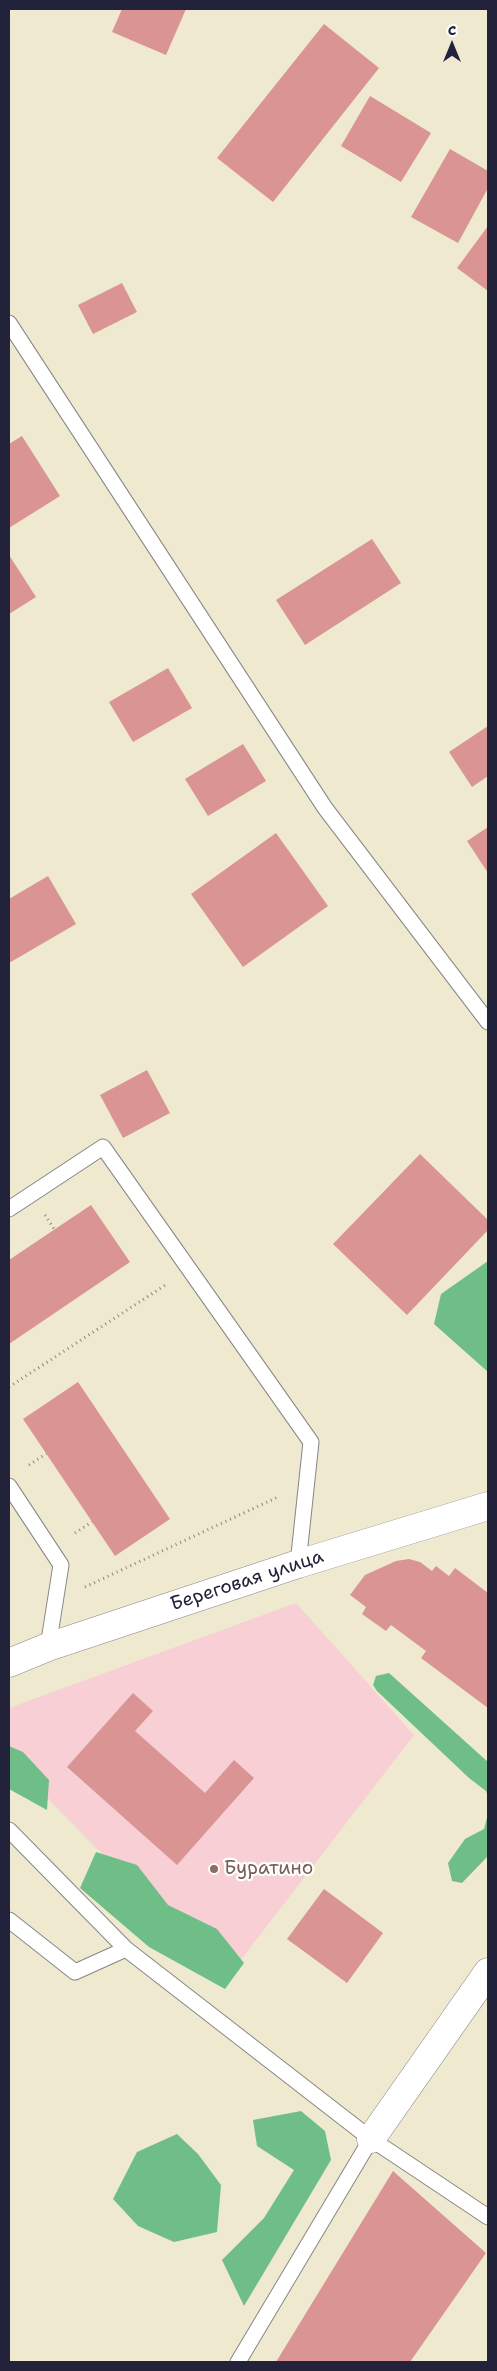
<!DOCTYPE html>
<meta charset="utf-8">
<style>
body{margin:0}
#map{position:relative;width:497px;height:2371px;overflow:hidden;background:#efe9d0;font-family:"Shantell Sans",sans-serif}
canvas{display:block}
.frame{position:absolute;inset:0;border:10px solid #22223b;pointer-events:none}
.north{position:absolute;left:427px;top:20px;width:50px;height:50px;-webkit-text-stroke:4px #fff;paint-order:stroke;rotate:0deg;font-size:14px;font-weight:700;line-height:20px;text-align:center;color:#22223b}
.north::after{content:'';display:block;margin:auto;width:18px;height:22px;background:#22223b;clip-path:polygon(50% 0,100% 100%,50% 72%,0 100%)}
</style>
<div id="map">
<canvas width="497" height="2371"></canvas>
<div class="frame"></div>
<div class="north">С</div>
</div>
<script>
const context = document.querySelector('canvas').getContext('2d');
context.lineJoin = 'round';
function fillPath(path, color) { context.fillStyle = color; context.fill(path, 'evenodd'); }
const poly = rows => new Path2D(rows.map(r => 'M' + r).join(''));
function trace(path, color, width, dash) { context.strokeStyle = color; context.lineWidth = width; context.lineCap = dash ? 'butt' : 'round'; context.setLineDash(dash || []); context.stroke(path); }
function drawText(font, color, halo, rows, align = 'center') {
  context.font = font + ' "Shantell Sans",sans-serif'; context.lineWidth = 4.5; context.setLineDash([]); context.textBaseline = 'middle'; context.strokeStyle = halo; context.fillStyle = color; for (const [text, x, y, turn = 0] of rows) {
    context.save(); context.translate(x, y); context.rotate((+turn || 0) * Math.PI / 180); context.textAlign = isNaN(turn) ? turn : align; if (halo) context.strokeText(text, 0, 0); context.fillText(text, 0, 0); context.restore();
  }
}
fillPath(poly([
 [296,1603,414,1735,226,1979,9,1760,9,1708]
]), '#f7cfd4');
fillPath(poly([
 [488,1261,488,1372,434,1324,441,1294],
 [389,1673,488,1762,488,1797,486,1791,469,1778,377,1691,373,1685,376,1676],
 [9,1746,23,1752,49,1780,47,1810,9,1789],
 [488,1814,488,1856,462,1883,452,1881,448,1863,465,1839,484,1829],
 [96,1852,137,1865,168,1905,217,1929,244,1963,225,1989,149,1947,80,1888],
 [301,2111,325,2131,331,2160,244,2306,222,2260,264,2218,294,2170,257,2146,253,2120],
 [177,2134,198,2154,221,2185,217,2232,174,2242,138,2226,113,2199,137,2152]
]), '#6fbe88');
fillPath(poly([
 [122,9,186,9,166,55,112,32],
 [324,24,379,68,273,202,217,158],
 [370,96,431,133,401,182,341,146],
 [450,149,488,171,488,188,458,243,411,217],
 [488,226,488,291,457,268],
 [122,283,137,312,93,334,78,305],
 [22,436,60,496,9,528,9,444],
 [372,539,401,583,305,645,276,600],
 [9,555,36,597,9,614],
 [168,668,192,708,133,742,109,702],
 [488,726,488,776,472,787,449,752],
 [243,744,266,781,208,816,185,779],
 [488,827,488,873,467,841],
 [276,833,328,906,243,967,191,894],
 [48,876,76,924,9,963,9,899],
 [147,1070,170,1113,123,1138,100,1095],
 [420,1154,488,1220,488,1230,407,1315,333,1244],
 [91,1205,130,1262,9,1344,9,1260],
 [78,1382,170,1519,115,1556,23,1419],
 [409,1559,420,1562,432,1571,436,1566,449,1576,455,1568,488,1593,488,1708,421,1658,426,1651,391,1625,386,1631,362,1614,366,1607,350,1595,365,1575,396,1561],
 [133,1693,153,1711,135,1731,205,1793,234,1760,254,1778,177,1865,67,1767],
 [324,1889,383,1933,347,1983,287,1939],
 [393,2171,486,2253,410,2362,276,2362]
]), '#d99493');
const service = poly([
 [9,323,325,808,488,1022],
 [9,1209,103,1147,311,1442,298,1564],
 [9,1486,61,1565,48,1647],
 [9,1830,126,1949,371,2139,488,2217],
 [9,1920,75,1972,126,1949],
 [238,2362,371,2139]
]);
const minor = poly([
 [9,1663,48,1647,298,1564,488,1506],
 [371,2139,488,1972]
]);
trace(service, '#888686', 17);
trace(minor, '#888686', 29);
trace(poly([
 [45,1215,54,1229],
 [9,1387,167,1284],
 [29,1465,46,1454],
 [75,1533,92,1522],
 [85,1587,278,1497]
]), '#888686', 3, [1, 4]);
trace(service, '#fff', 15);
trace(minor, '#fff', 28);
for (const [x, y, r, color] of [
 [214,1869,5,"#8d6e63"]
]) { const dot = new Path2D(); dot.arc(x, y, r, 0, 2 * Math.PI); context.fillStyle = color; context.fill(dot); trace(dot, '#fff', 2); }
drawText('19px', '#22223b', '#fff', [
 ["Береговая улица",247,1581,-18]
]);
drawText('19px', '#785e54', '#fff', [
 ["Буратино",224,1869]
], 'left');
</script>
